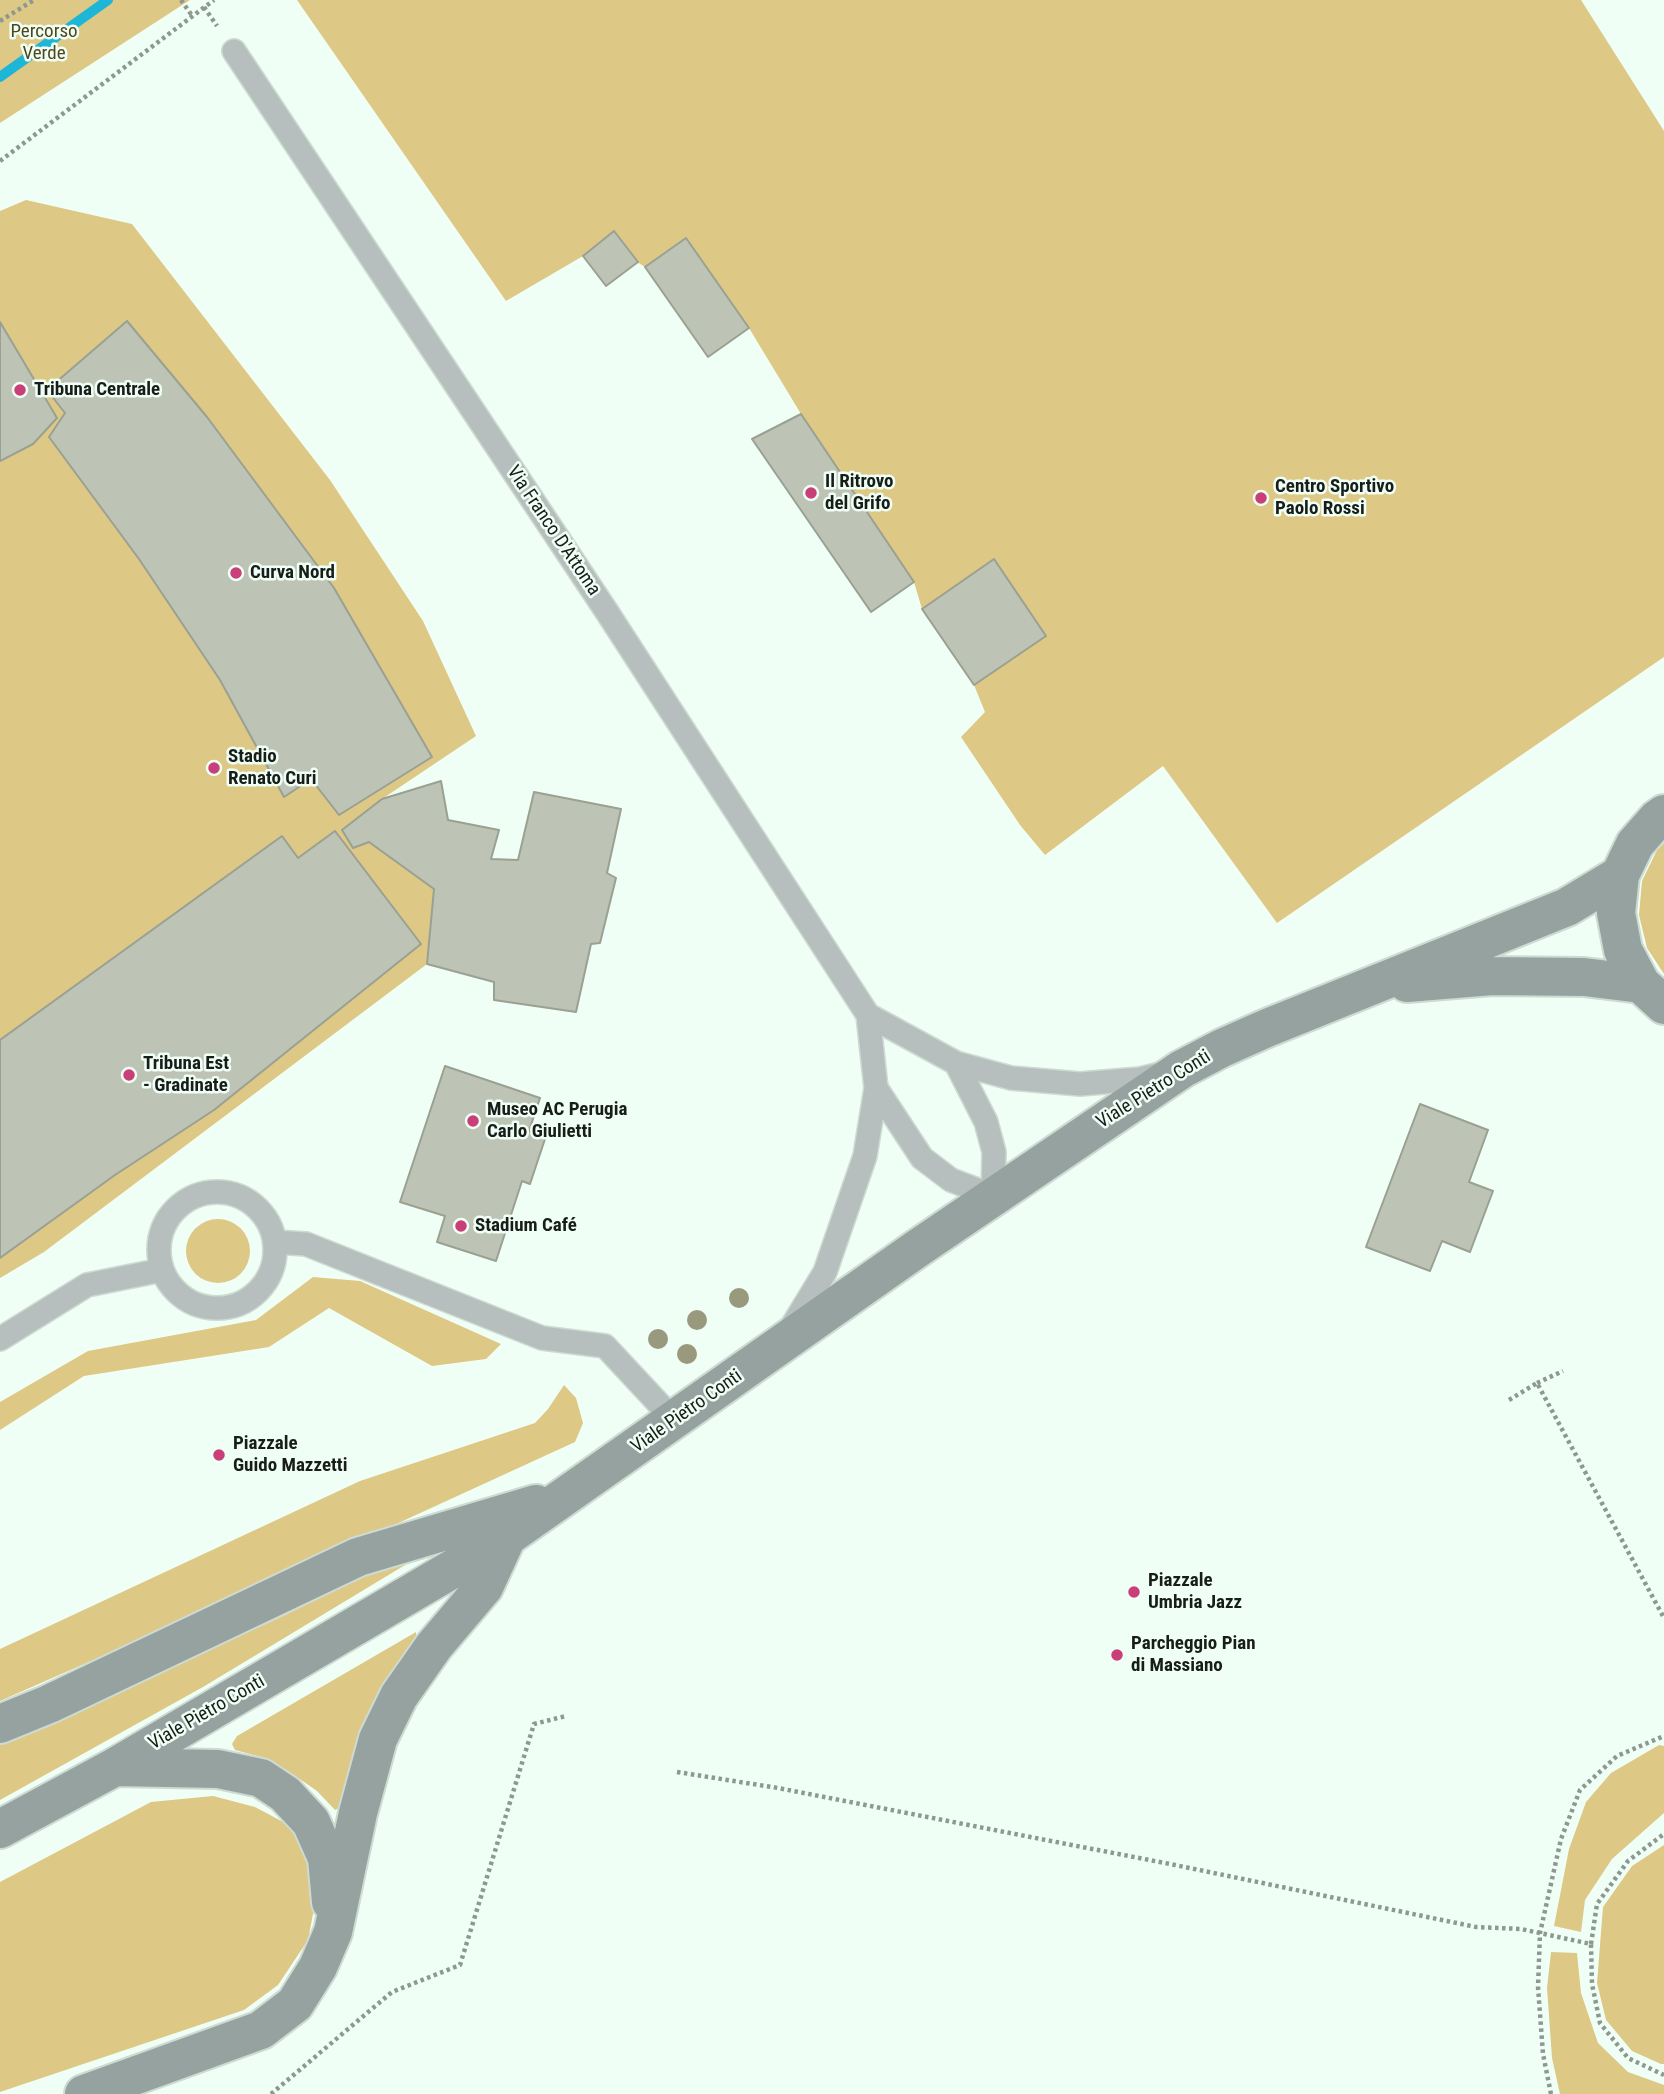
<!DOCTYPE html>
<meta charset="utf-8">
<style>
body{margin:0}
canvas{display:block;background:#f0fff5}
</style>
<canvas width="1664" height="2094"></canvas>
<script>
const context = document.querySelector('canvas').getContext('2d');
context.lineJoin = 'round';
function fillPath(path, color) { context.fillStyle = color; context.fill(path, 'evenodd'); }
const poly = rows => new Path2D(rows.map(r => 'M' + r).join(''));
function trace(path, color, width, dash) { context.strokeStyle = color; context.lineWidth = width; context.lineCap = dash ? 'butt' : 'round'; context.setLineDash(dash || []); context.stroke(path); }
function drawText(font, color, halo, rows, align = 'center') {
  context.font = font + ' "Roboto Condensed",sans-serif'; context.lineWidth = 5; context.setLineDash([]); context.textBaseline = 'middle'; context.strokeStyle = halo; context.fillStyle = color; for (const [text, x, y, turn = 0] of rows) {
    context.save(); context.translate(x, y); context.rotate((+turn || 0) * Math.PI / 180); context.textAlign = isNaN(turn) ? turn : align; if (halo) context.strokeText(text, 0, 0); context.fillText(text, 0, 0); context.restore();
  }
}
fillPath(poly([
 [0,0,190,0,0,123],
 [297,0,1581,0,1664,131,1664,657,1277,923,1163,766,1045,855,1020,825,961,737,985,712,974,685,922,609,914,582,801,414,749,328,686,239,645,267,637,262,606,286,583,256,506,301],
 [26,200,132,224,330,480,423,621,476,736,382,799,343,830,353,848,369,842,434,889,427,964,44,1252,0,1278,0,211],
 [1664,843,1664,974,1647,948,1639,915,1642,881,1657,850],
 '186 1251a32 32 0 1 1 64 0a32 32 0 1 1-64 0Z',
 [313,1277,360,1281,501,1344,486,1359,432,1366,329,1308,269,1347,84,1376,0,1430,0,1402,88,1351,256,1320],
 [564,1385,576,1398,583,1423,575,1442,259,1587,0,1701,0,1649,360,1481,535,1423,548,1409],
 [425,1553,203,1687,0,1800,0,1745,283,1616,401,1558],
 [416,1632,416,1644,343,1806,335,1810,317,1791,291,1773,261,1757,235,1750,232,1744,237,1736],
 [1659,1745,1664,1746,1664,1813,1612,1859,1585,1900,1581,1932,1554,1926,1569,1849,1586,1802,1611,1773],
 [213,1796,255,1807,287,1824,308,1848,318,1888,308,1940,278,1985,244,2010,0,2092,0,1882,151,1802],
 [1664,1845,1664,2064,1661,2064,1632,2051,1606,2020,1597,1983,1603,1907,1632,1866],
 [1551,1952,1577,1953,1581,1993,1598,2043,1628,2072,1664,2085,1664,2094,1560,2094,1552,2058,1547,1988]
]), '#ddc886');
trace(poly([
 [0,77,108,0]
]), '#1eb6d6', 10);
const building = poly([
 [614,231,638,262,606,286,583,256,614,231],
 [686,238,749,328,708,357,645,267,686,238],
 [127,321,207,417,334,588,432,757,339,815,311,779,284,797,220,680,139,559,49,437,65,413,47,390,127,321],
 [0,322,57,418,33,444,0,461,0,322],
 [801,414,914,582,871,612,752,439,801,414],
 [994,559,1046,636,974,685,922,609,994,559],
 [441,781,448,820,499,830,491,859,518,860,534,792,621,809,607,873,616,878,600,943,591,944,576,1012,494,1000,494,982,427,964,434,889,369,842,353,848,342,830,382,799,441,781],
 [335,831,421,944,214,1110,115,1175,0,1258,0,1040,282,836,298,858,335,831],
 [445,1066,540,1098,529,1131,546,1136,530,1184,522,1181,496,1261,437,1242,445,1216,400,1202,445,1066],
 [1420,1104,1488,1130,1469,1182,1493,1191,1470,1252,1442,1241,1430,1271,1366,1247,1420,1104]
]);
fillPath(building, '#bec4b5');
trace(building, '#9aa092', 2);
const lane = poly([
 [234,51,607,612,868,1015,876,1088,865,1156,825,1272,791,1328],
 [868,1015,956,1063,1011,1078,1080,1084,1140,1079,1161,1074],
 [876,1088,922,1158,951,1180,993,1196,994,1152,986,1122,956,1063],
 '159 1250a58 58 0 1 1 116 0a58 58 0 1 1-116 0Z',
 [275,1242,306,1244,542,1338,605,1346,674,1420],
 [0,1339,87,1285,162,1270]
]);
const secondary = poly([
 [1664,814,1657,819,1635,844,1620,875,1616,913,1623,950,1641,984,1664,1005],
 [1407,983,1492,976,1584,977,1641,984],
 [0,1724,49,1704,358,1557,536,1504],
 [115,1767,218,1769,261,1778,285,1794,311,1822,327,1858,331,1902],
 [0,1829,115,1767,507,1537,918,1248,1182,1069,1222,1048,1267,1028,1567,907,1620,875],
 [84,2094,261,2030,295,2004,318,1967,333,1932,358,1813,378,1739,399,1696,434,1646,484,1587,507,1537]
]);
trace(lane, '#cddbd2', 26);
trace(secondary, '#cddbd2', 42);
trace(poly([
 [181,0,193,17],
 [204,7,217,26],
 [0,21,34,0],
 [0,161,214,0],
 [1537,1383,1563,1371],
 [1509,1400,1537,1383,1664,1618],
 [677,1772,778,1788,1175,1865,1476,1927,1521,1929,1591,1944,1592,1984,1600,2023,1628,2058,1664,2075],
 [1591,1944,1597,1904,1628,1861,1664,1834],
 [271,2094,392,1992,460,1965,534,1724,566,1716],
 [1551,2094,1543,2054,1538,1987,1540,1933,1561,1839,1580,1790,1617,1756,1664,1736]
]), '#8d9891', 4.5, [3.5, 3.5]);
trace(lane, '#b7bfbe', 23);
trace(secondary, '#96a2a0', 38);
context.fillStyle = '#99997d';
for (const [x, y] of [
 [739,1298],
 [697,1320],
 [658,1339],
 [687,1354]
]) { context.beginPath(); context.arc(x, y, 10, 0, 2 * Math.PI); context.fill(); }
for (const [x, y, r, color] of [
 [20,390,7,"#c93f77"],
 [811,493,7,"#c93f77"],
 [1261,498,7,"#c93f77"],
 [236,573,7,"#c93f77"],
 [214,768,7,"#c93f77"],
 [129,1075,7,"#c93f77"],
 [473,1121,7,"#c93f77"],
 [461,1226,7,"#c93f77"],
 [219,1455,7,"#c93f77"],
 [1134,1592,7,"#c93f77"],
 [1117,1655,7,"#c93f77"]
]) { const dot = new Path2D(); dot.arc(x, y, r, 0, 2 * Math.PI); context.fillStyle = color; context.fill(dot); trace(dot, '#f0fff5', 2.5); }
drawText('19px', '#51451b', '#f0fff5', [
 ["Percorso",44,32],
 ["Verde",44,54]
]);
drawText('bold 19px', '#181d1a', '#f0fff5', [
 ["Tribuna Centrale",34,390],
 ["Il Ritrovo",825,482],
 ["del Grifo",825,504],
 ["Centro Sportivo",1275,487],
 ["Paolo Rossi",1275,509],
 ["Curva Nord",250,573],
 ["Stadio",228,757],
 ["Renato Curi",228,779],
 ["Tribuna Est",143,1064],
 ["- Gradinate",143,1086],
 ["Museo AC Perugia",487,1110],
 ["Carlo Giulietti",487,1132],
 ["Stadium Café",475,1226],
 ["Piazzale",233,1444],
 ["Guido Mazzetti",233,1466],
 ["Piazzale",1148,1581],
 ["Umbria Jazz",1148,1603],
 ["Parcheggio Pian",1131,1644],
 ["di Massiano",1131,1666]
], 'left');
drawText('19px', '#181d1a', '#f0fff5', [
 ["Via Franco D'Attoma",553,531,56],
 ["Viale Pietro Conti",1154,1090,-32],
 ["Viale Pietro Conti",687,1412,-35],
 ["Viale Pietro Conti",207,1713,-30]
]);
</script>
